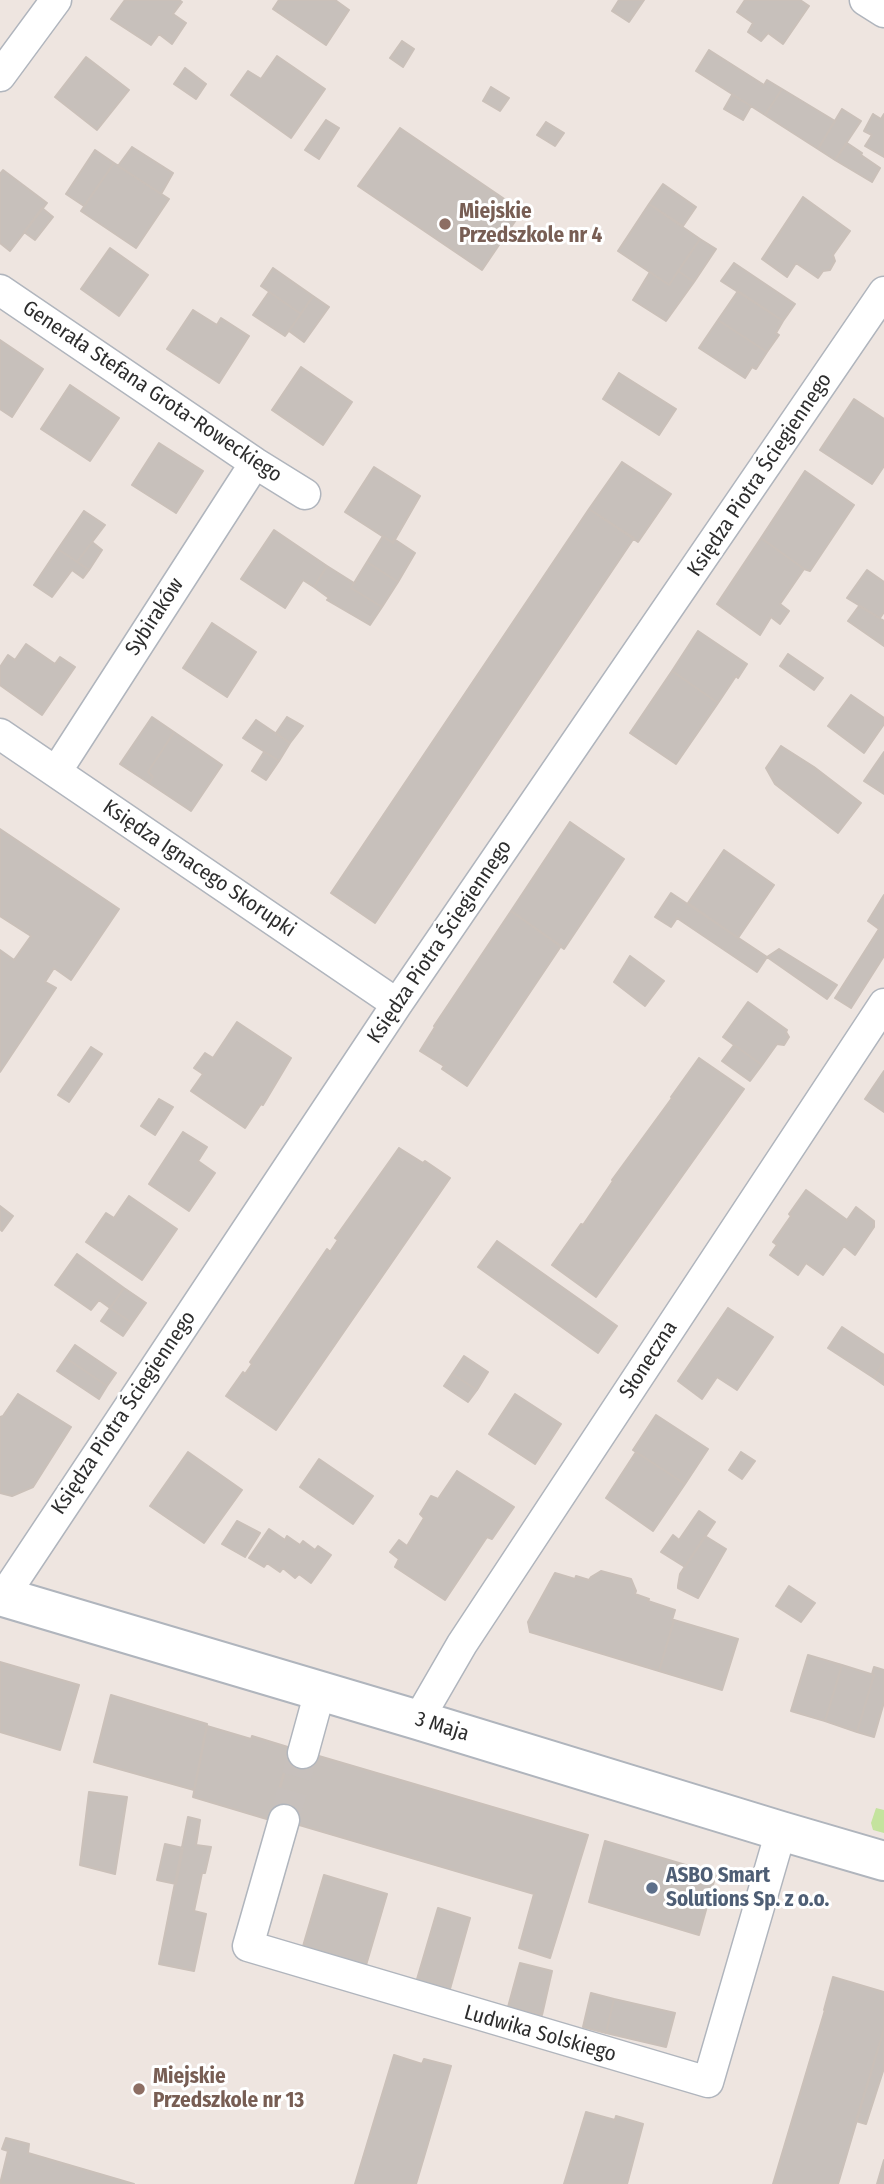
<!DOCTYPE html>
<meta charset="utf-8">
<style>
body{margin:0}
canvas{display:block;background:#eee5e0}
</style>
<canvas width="884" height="2184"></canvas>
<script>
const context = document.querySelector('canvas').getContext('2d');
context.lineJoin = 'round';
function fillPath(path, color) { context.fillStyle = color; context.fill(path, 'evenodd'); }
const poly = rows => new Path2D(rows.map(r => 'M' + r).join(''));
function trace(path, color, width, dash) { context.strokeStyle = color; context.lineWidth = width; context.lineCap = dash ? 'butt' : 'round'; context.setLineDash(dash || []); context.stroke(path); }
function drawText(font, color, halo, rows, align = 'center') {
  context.font = font + ' "Fira Sans Condensed",sans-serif'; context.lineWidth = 6; context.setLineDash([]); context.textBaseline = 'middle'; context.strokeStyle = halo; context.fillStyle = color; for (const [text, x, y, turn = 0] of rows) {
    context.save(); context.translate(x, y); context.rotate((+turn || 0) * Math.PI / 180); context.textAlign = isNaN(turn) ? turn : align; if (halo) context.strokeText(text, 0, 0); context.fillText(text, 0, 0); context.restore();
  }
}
fillPath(poly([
 [876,1808,884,1810,884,1833,873,1830,871,1823]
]), '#c4e39e');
const building = poly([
 [125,0,179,0,182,2,173,14,186,23,172,44,159,34,151,45,111,19,125,0],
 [279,0,335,0,349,10,326,45,273,9,279,0],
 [619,0,644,0,629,22,612,11,619,0],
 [745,0,800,0,809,6,783,44,768,33,761,41,748,32,753,23,737,12,745,0],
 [402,41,414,49,403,67,390,58,402,41],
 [709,50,764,85,767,80,782,89,765,115,696,71,709,50],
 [277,56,325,89,291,138,231,95,248,71,261,79,277,56],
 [86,57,129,90,97,130,55,97,86,57],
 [185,68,206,84,196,99,174,84,185,68],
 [491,87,509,98,500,111,483,101,491,87],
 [782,89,835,121,818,149,765,115,782,89],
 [732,95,751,106,743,120,724,109,732,95],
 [842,109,861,121,835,160,818,149,842,109],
 [873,114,881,119,884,114,884,157,865,146,872,135,864,131,873,114],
 [326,120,339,128,319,159,305,150,326,120],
 [546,122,564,133,555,146,537,135,546,122],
 [400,128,522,211,482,270,358,186,400,128],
 [847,143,862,153,861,155,880,168,872,182,835,160,847,143],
 [132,147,173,173,161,194,118,166,132,147],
 [95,150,114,163,84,206,66,194,95,150],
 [114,163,169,199,136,248,81,211,114,163],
 [3,170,47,203,10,251,0,243,0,174,3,170],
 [663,184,696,207,683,226,649,204,663,184],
 [803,197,850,231,833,255,835,261,830,270,823,271,818,278,796,263,787,277,762,259,803,197],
 [649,204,700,239,669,285,618,251,649,204],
 [42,208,53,217,35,240,24,232,42,208],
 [700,239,716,249,694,282,678,271,700,239],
 [110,248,148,275,119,316,81,289,110,248],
 [734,263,795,304,783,321,721,281,734,263],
 [273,268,313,296,301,314,261,286,273,268],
 [678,271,694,282,666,321,633,300,650,272,669,285,678,271],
 [738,291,783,321,776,333,779,335,767,352,718,320,738,291],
 [269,292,301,314,285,336,253,315,269,292],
 [313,296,329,307,304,342,289,331,313,296],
 [193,310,217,325,221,318,249,336,219,383,167,349,193,310],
 [718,320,767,352,756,369,752,367,745,378,699,348,718,320],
 [0,340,43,369,12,417,0,409,0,340],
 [301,367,352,402,323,445,272,410,301,367],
 [619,373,676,409,659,435,603,399,619,373],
 [70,385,119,418,90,461,41,429,70,385],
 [854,399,884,419,884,466,872,484,820,450,854,399],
 [159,443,203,471,176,513,132,485,159,443],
 [622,462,671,494,638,542,589,509,622,462],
 [374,467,420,496,393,543,345,512,374,467],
 [805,471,854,505,810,571,804,569,761,538,805,471],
 [589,509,634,538,375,923,331,893,589,509],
 [84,511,105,525,77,562,58,549,84,511],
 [274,530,327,566,314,587,303,580,285,608,241,579,274,530],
 [383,536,393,543,394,539,415,553,398,582,367,562,383,536],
 [761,538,804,569,780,604,789,611,780,624,771,617,760,635,717,604,761,538],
 [92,542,102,550,89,570,77,562,92,542],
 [58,549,89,570,83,578,72,570,52,597,34,585,58,549],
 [367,562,398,582,382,607,351,588,367,562],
 [327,566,354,583,351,588,382,607,370,625,327,600,329,598,314,587,327,566],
 [867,570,884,582,884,612,880,618,847,598,867,570],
 [859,606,884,621,884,646,848,621,859,606],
 [212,623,256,652,227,697,183,668,212,623],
 [698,631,747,664,738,678,736,676,718,703,672,671,698,631],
 [26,644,55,664,60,657,75,667,42,715,0,685,0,667,8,655,15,660,26,644],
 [788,654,823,678,814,690,780,666,788,654],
 [672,671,718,703,676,764,630,733,672,671],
 [851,695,884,718,884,724,864,753,828,726,851,695],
 [152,717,174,732,148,772,153,777,149,783,120,764,152,717],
 [287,717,303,726,290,743,276,733,287,717],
 [256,720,290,743,279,761,243,738,256,720],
 [174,732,222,765,191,811,149,783,153,777,148,772,174,732],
 [781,746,814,767,861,803,838,833,775,784,766,768,781,746],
 [264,752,279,761,266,780,252,771,264,752],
 [884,752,884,794,864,781,884,752],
 [570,822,624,859,564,949,511,911,570,822],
 [0,829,119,909,71,980,54,968,45,982,56,988,0,1072,0,950,14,960,31,936,0,916,0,829],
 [724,850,774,885,738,938,688,903,724,850],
 [671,893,767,957,757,972,677,918,671,927,655,917,671,893],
 [884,895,884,956,851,1008,835,998,879,929,868,921,884,895],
 [511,911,561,946,467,1086,442,1069,444,1066,420,1051,435,1027,434,1026,511,911],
 [779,949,837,985,827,999,767,957,779,949],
 [630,956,664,981,645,1006,614,982,630,956],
 [748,1002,787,1030,786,1032,789,1037,784,1045,777,1044,762,1065,723,1037,748,1002],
 [237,1022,291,1058,263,1105,261,1104,245,1128,191,1091,203,1074,194,1068,205,1053,213,1058,237,1022],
 [734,1045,762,1065,750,1081,722,1061,734,1045],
 [91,1047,102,1054,69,1102,58,1095,91,1047],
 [699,1058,744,1089,596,1297,552,1265,581,1224,583,1225,613,1181,612,1180,672,1098,671,1097,699,1058],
 [884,1071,884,1112,865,1099,884,1071],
 [159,1099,173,1107,155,1135,141,1126,159,1099],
 [183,1132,207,1147,198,1161,215,1173,189,1211,149,1184,183,1132],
 [399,1148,423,1163,425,1161,450,1178,276,1430,226,1396,243,1372,245,1374,252,1364,250,1362,327,1249,330,1252,338,1240,335,1238,399,1148],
 [806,1190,847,1220,856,1207,874,1221,874,1227,855,1255,844,1246,823,1275,806,1263,798,1275,770,1255,777,1245,773,1242,791,1216,789,1214,806,1190],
 [129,1196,177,1229,142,1280,86,1242,106,1213,114,1218,129,1196],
 [0,1206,13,1216,2,1231,0,1229,0,1206],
 [497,1241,617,1326,598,1353,478,1267,497,1241],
 [77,1254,124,1288,110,1308,99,1300,91,1310,55,1285,77,1254],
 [124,1288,146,1303,132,1323,110,1308,124,1288],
 [110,1308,132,1323,123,1336,101,1321,110,1308],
 [728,1308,773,1337,737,1390,717,1377,702,1399,678,1381,728,1308],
 [842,1327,884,1355,884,1362,874,1378,828,1348,842,1327],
 [75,1345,116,1373,107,1386,66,1358,75,1345],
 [464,1356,488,1372,477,1390,452,1374,464,1356],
 [66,1358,107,1386,99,1399,57,1371,66,1358],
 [884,1362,884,1385,874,1378,884,1362],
 [452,1374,477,1390,468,1402,444,1386,452,1374],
 [18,1394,71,1427,33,1487,12,1496,0,1493,0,1417,3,1416,18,1394],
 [515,1394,561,1424,535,1464,489,1434,515,1394],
 [656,1415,708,1449,685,1484,633,1450,656,1415],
 [188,1452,242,1490,204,1543,150,1506,188,1452],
 [636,1452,685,1484,653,1531,606,1498,636,1452],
 [741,1452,755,1461,742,1479,729,1470,741,1452],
 [319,1459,373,1496,353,1524,300,1487,319,1459],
 [457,1471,514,1507,492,1539,487,1537,445,1600,395,1567,399,1559,390,1552,399,1540,407,1546,424,1518,420,1514,431,1496,438,1499,457,1471],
 [699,1511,715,1522,685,1567,661,1552,673,1535,679,1540,699,1511],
 [237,1521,260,1533,245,1557,222,1544,237,1521],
 [269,1529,285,1540,287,1536,300,1545,303,1541,315,1550,318,1546,331,1555,311,1583,299,1574,295,1578,283,1568,280,1572,267,1563,264,1567,249,1558,269,1529],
 [705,1536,726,1549,698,1598,678,1588,678,1586,680,1574,705,1536],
 [601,1571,631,1579,636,1591,635,1594,649,1599,648,1601,675,1610,672,1620,674,1620,659,1671,530,1632,528,1622,555,1573,575,1579,576,1576,589,1580,591,1577,601,1571],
 [789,1586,815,1603,801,1622,776,1606,789,1586],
 [674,1620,738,1639,722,1690,659,1671,674,1620],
 [808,1655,842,1665,825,1721,791,1711,808,1655],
 [0,1662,79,1685,60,1750,0,1732,0,1662],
 [842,1665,874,1675,857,1732,825,1721,842,1665],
 [874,1667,884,1670,884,1702,874,1737,857,1732,874,1675,872,1674,874,1667],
 [111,1695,207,1724,194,1790,94,1762,111,1695],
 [207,1726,251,1739,252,1736,291,1748,270,1820,193,1797,207,1726],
 [291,1750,312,1754,588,1835,550,1958,519,1948,534,1894,272,1817,291,1750],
 [89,1792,127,1797,115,1874,80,1865,89,1792],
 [188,1817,200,1820,196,1845,211,1847,205,1873,202,1873,194,1911,206,1914,194,1971,159,1964,188,1817],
 [605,1841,716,1874,699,1935,589,1902,605,1841],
 [165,1844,183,1848,176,1884,157,1880,165,1844],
 [324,1875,387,1894,364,1972,301,1953,324,1875],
 [438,1908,470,1918,448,1996,415,1986,438,1908],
 [520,1963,552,1971,542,2015,508,2007,520,1963],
 [833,1977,884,1992,884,2029,838,2184,773,2184,825,2010,824,2010,833,1977],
 [591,1993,614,1999,606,2033,583,2027,591,1993],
 [614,1999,675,2013,666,2047,606,2033,614,1999],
 [884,2029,884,2068,866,2124,856,2121,884,2029],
 [394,2055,422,2064,424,2059,451,2066,416,2184,355,2184,394,2055],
 [586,2112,615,2120,616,2116,643,2124,627,2184,564,2184,586,2112],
 [6,2138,29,2144,28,2153,134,2184,0,2184,8,2151,2,2149,6,2138],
 [884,2160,884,2184,877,2184,884,2160]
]);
fillPath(building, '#c7c0bb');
trace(building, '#cac0b9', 2);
trace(poly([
 [284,1820,303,1753]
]), '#c7c0bc', 30, [30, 15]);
const street = poly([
 [865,0,884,12],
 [0,76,56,0],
 [0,290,255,463,305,494],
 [0,734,397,1004],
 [56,772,255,463],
 [3,1597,397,1004,884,292],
 [418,1720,462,1644,884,1004],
 [303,1753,320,1691],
 [284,1820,248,1946,708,2082,781,1831]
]);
const secondary = poly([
 [0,1596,418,1720,781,1831,884,1861]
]);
trace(street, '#b0b5bd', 33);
trace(secondary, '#b0b5bd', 42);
trace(street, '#fff', 30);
trace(secondary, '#fff', 38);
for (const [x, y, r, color] of [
 [445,224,7,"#8d6e63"],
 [652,1888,7,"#5c6f8a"],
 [139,2089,7,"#8d6e63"]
]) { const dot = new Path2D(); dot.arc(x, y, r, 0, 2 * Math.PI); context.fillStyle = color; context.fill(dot); trace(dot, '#fff', 2.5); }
drawText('bold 21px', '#785e54', '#fff', [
 ["Miejskie",459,212],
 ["Przedszkole nr 4",459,236],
 ["Miejskie",153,2077],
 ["Przedszkole nr 13",153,2101]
], 'left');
drawText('21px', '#2d2d2d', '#fff', [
 ["Generała Stefana Grota-Roweckiego",152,392,34],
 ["Księdza Piotra Ściegiennego",760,475,-56],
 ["Sybiraków",155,617,-57],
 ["Księdza Ignacego Skorupki",199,869,34],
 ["Księdza Piotra Ściegiennego",440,942,-56],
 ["Słoneczna",649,1360,-57],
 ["Księdza Piotra Ściegiennego",124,1413,-56],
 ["3 Maja",442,1727,17],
 ["Ludwika Solskiego",540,2034,16]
]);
drawText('bold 21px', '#4e5e75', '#fff', [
 ["ASBO Smart",666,1876],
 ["Solutions Sp. z o.o.",666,1900]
], 'left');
</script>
